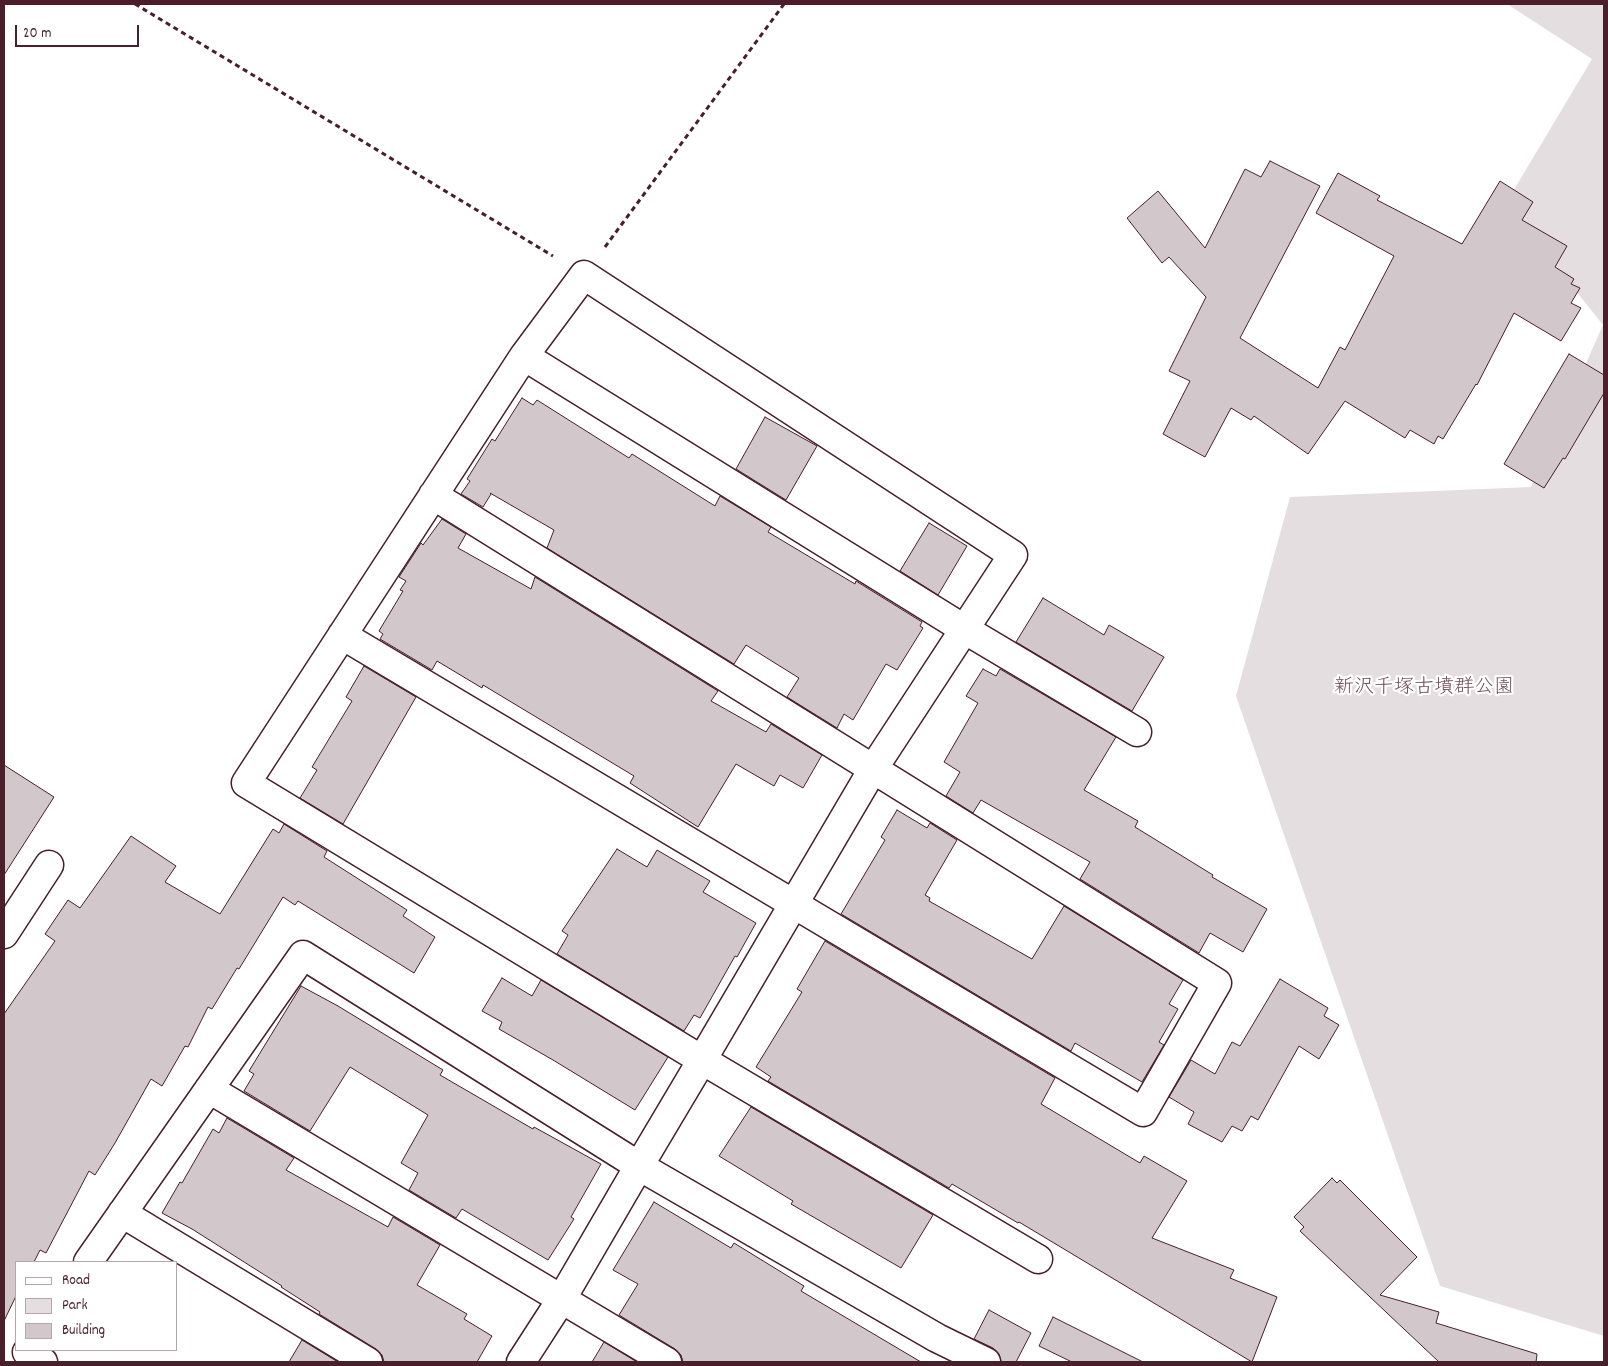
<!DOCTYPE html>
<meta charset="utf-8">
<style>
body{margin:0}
#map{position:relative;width:1608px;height:1366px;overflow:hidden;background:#fff;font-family:Dekko,sans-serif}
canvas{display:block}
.frame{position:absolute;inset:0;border:5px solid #4a1f2b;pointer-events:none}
.legend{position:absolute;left:15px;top:1261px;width:162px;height:90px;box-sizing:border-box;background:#fff;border:1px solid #b7a5aa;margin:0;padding:6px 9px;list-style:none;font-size:15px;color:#4a1f2b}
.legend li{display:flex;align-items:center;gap:10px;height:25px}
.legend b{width:25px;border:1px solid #b7a5aa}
.scale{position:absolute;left:15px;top:25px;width:124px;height:22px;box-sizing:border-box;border:2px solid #4a1f2b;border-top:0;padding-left:6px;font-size:15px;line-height:18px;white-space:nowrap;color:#4a1f2b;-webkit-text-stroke:4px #fff;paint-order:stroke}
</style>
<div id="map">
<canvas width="1608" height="1366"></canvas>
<div class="frame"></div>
<ul class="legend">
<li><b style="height:6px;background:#fff"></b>Road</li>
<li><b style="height:14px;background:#e5dee0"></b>Park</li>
<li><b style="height:14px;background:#d2c7cb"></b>Building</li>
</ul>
<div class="scale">20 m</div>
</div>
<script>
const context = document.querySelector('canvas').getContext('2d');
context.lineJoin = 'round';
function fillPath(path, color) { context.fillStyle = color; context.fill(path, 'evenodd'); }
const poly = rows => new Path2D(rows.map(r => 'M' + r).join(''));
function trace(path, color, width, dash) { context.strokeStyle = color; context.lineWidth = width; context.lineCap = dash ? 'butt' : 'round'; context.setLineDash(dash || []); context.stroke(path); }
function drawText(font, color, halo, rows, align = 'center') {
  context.font = font + ' Dekko,"Klee One",sans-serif'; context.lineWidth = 4.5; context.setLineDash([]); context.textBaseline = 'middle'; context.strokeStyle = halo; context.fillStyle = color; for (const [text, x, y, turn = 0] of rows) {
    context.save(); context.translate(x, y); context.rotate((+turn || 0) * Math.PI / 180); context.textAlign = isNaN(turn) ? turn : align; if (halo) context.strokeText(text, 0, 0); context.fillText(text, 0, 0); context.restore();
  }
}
fillPath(poly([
 [1507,4,1604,4,1604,1336,1440,1286,1236,696,1290,497,1531,487,1603,325,1506,203,1592,59]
]), '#e5dee0');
const building = poly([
 [1270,161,1320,186,1240,338,1318,388,1340,347,1345,350,1394,256,1316,213,1338,173,1380,196,1377,200,1462,244,1500,181,1533,202,1522,220,1567,246,1555,267,1574,279,1571,284,1580,288,1571,303,1581,308,1561,341,1514,313,1477,385,1476,384,1443,439,1438,436,1434,444,1410,430,1405,438,1345,401,1308,454,1254,416,1251,420,1231,408,1205,457,1163,434,1190,381,1169,371,1206,297,1169,257,1162,263,1127,218,1158,191,1205,248,1245,169,1261,177,1270,161],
 [1569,354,1604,375,1604,393,1565,459,1563,458,1544,488,1504,464,1569,354],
 [522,398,533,405,537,400,629,458,632,454,715,506,720,496,771,527,768,532,855,584,856,581,922,622,920,626,923,628,897,670,886,664,853,720,844,714,837,728,787,697,799,678,746,645,734,664,547,548,554,530,490,493,491,494,483,507,461,494,470,481,467,479,492,439,495,441,522,398],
 [765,417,817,446,786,500,736,469,765,417],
 [442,519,466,534,458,548,531,589,535,577,718,691,711,701,766,732,771,724,822,755,803,788,780,775,774,786,736,764,698,827,630,783,634,776,483,685,482,688,437,661,432,670,380,639,383,634,379,631,403,591,400,590,406,581,399,577,421,543,423,545,442,519],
 [929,523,967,546,938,595,900,571,929,523],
 [1043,598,1104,635,1109,625,1164,657,1132,711,1016,642,1043,598],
 [364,666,416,697,343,824,300,798,317,770,312,767,352,701,346,697,364,666],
 [983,669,996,676,1000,669,1116,737,1084,790,1138,821,1135,827,1213,875,1212,877,1267,909,1243,952,1210,933,1199,953,1080,879,1090,862,981,800,973,813,946,796,960,772,944,762,978,703,966,696,983,669],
 [4,765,54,797,4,875,4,765],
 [897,810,927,828,930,823,957,840,925,895,930,898,929,901,1032,959,1064,906,1183,980,1169,1004,1178,1009,1159,1042,1164,1045,1142,1082,1075,1043,1071,1051,841,914,885,840,881,837,897,810],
 [284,824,327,851,324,857,407,910,403,916,435,937,414,973,298,901,295,905,283,897,239,969,237,968,212,1009,208,1007,188,1047,185,1046,162,1086,151,1079,115,1143,95,1175,89,1171,46,1253,40,1250,34,1262,16,1262,16,1296,4,1321,4,1014,55,941,45,934,68,900,80,908,131,836,176,866,165,882,220,914,273,829,279,833,284,824],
 [617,849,647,867,657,850,710,881,703,892,756,923,737,957,735,956,700,1018,694,1015,684,1031,557,954,568,935,562,931,617,849],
 [825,941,1055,1078,1041,1104,1140,1163,1144,1156,1187,1181,1152,1238,1234,1270,1230,1278,1277,1297,1252,1362,1019,1222,1018,1223,952,1184,949,1188,768,1081,771,1077,756,1067,802,992,797,989,825,941],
 [502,978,532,996,541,980,668,1057,635,1110,553,1060,499,1029,502,1022,482,1011,502,978],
 [1280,979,1328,1008,1324,1016,1339,1025,1319,1059,1299,1046,1258,1120,1251,1116,1242,1131,1232,1126,1222,1142,1188,1124,1194,1112,1169,1097,1191,1060,1215,1074,1232,1042,1240,1046,1280,979],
 [301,986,338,1006,443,1070,440,1075,533,1129,534,1127,601,1164,571,1217,574,1219,548,1260,462,1209,456,1218,409,1190,418,1173,401,1163,428,1115,350,1067,310,1131,244,1091,254,1074,249,1071,301,986],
 [751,1107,933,1215,901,1268,791,1204,793,1201,719,1156,751,1107],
 [227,1118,294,1158,286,1170,388,1227,393,1217,440,1245,417,1285,467,1314,464,1319,492,1336,477,1362,384,1362,382,1355,376,1349,319,1314,320,1312,281,1287,282,1286,192,1229,162,1213,180,1182,182,1183,213,1129,219,1133,227,1118],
 [1332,1178,1337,1183,1340,1180,1417,1257,1380,1295,1439,1312,1436,1323,1537,1354,1536,1362,1439,1362,1300,1231,1304,1227,1294,1217,1332,1178],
 [654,1202,731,1248,734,1243,804,1286,801,1291,921,1362,683,1362,681,1355,675,1349,619,1315,638,1284,613,1270,654,1202],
 [989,1310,1031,1333,1016,1362,1001,1362,999,1354,993,1348,974,1339,989,1310],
 [1053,1317,1143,1362,1072,1362,1039,1346,1053,1317],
 [302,1340,338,1362,289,1362,302,1340],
 [604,1342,637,1362,592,1362,604,1342]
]);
fillPath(building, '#d2c7cb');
trace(building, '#4a1f2b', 1);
const minor = poly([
 [524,356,964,629,1137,732],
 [342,635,1143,1112,1217,983,433,495],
 [4,934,49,865],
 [209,1089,667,1362],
 [122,1213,368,1362],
 [88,1262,303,955,639,1166,937,1338,986,1362],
 [27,1352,43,1362],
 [521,1362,561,1300,639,1166,702,1060,873,769,1013,555,584,275,524,356,246,783,702,1060,1038,1259]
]);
trace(minor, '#4a1f2b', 31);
trace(poly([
 [135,4,553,256],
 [605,247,784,4]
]), '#4a1f2b', 3, [5, 4]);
trace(minor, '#fff', 28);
drawText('20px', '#714f58', '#fff', [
 ["新沢千塚古墳群公園",1424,689]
]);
</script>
